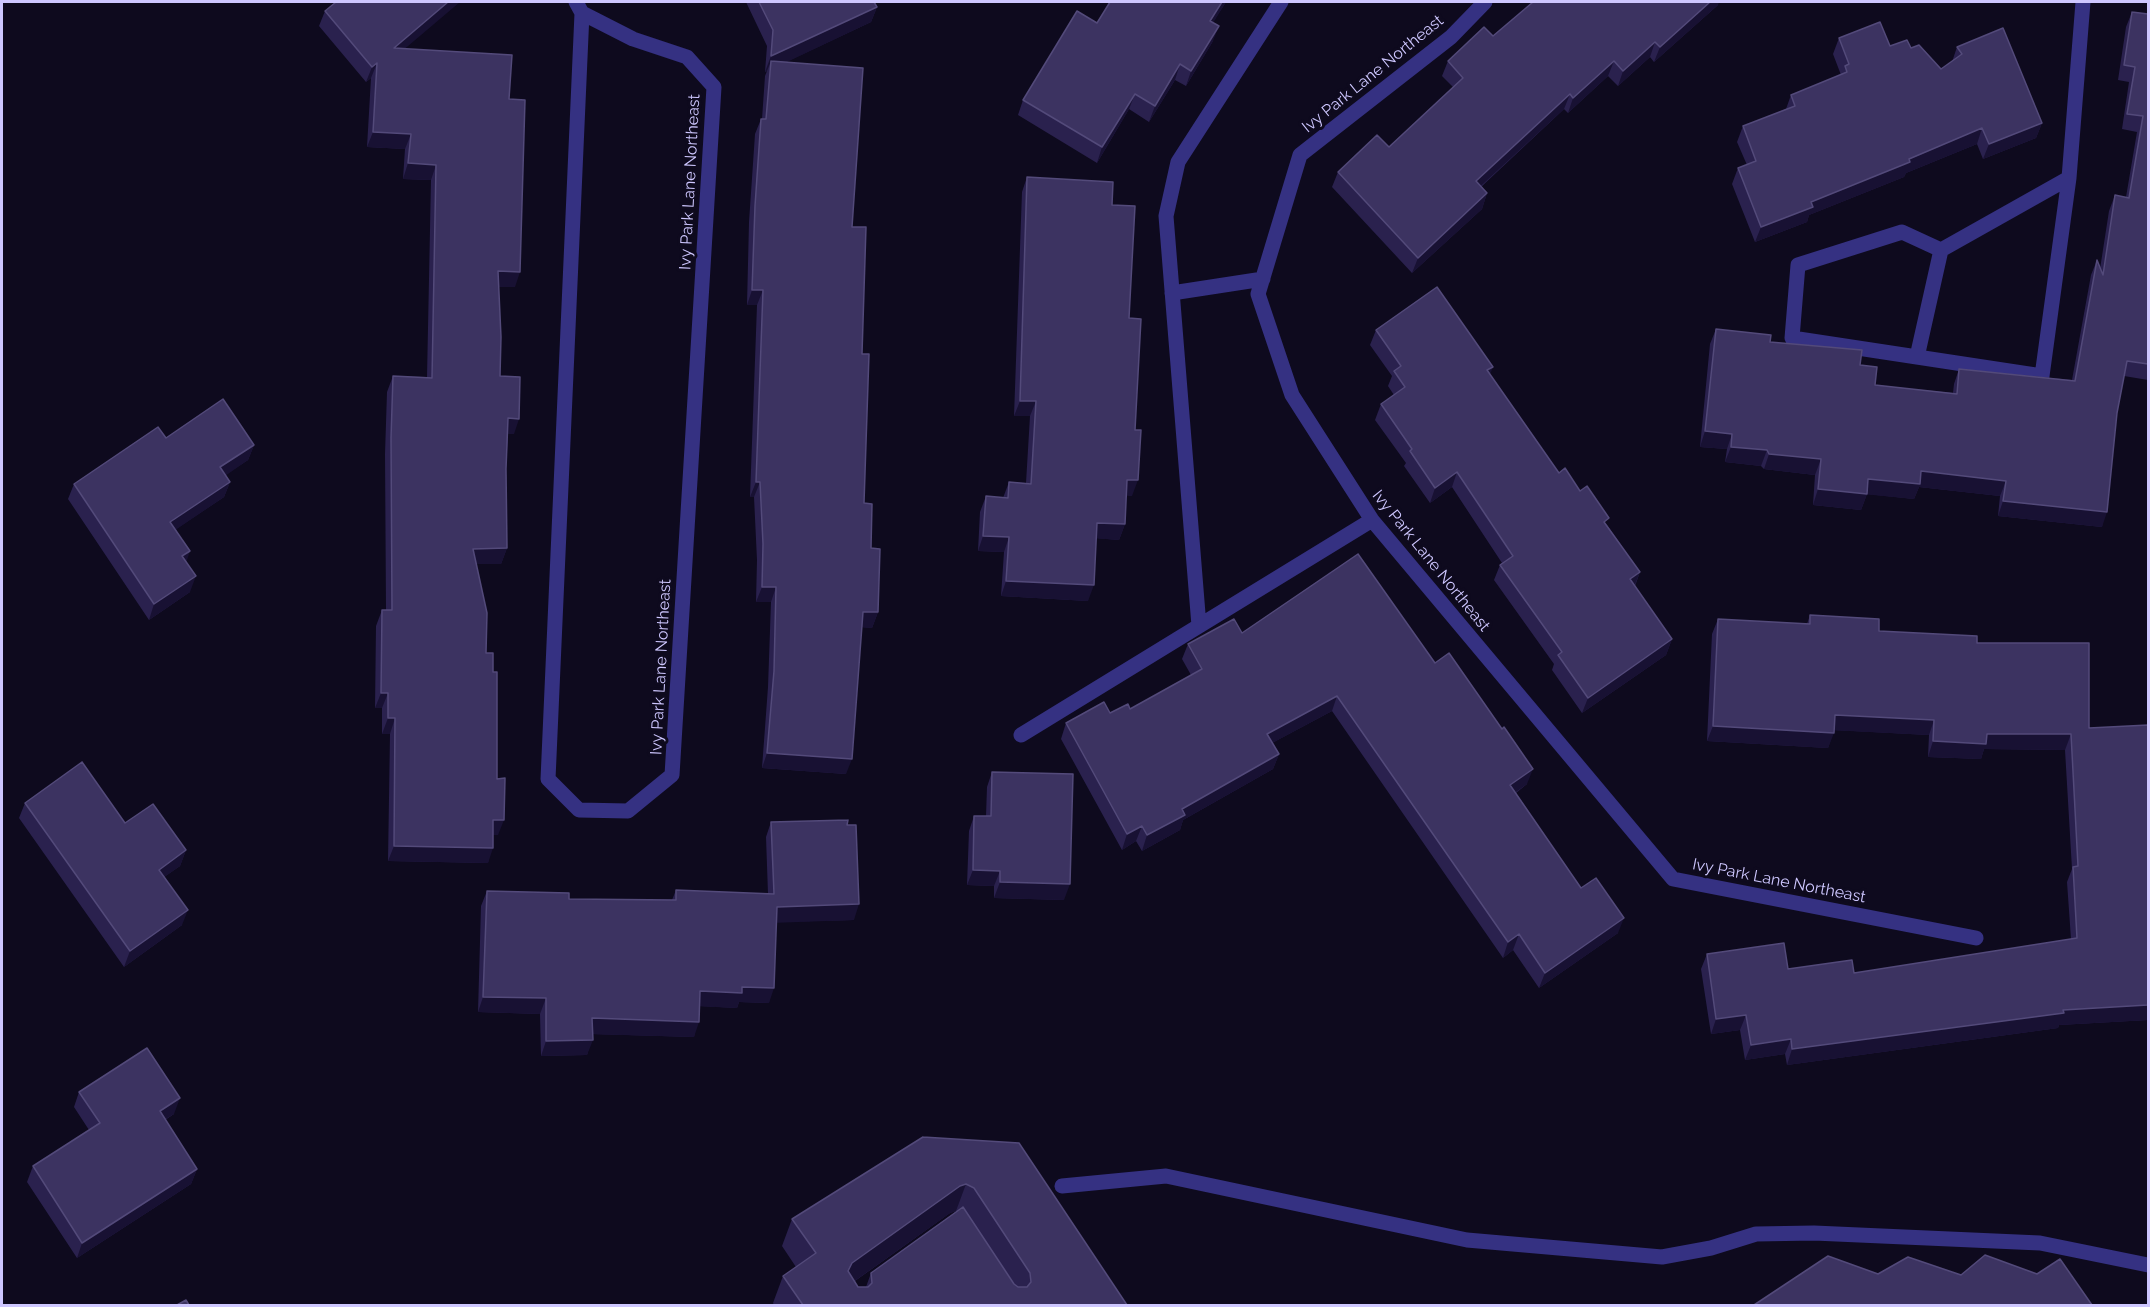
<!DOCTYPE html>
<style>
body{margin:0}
#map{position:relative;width:2150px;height:1307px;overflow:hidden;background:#0e0a1e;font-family:Raleway,sans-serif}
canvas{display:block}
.frame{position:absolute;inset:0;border:3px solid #cec7ff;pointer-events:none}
</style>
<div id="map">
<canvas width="2150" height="1307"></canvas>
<div class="frame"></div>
</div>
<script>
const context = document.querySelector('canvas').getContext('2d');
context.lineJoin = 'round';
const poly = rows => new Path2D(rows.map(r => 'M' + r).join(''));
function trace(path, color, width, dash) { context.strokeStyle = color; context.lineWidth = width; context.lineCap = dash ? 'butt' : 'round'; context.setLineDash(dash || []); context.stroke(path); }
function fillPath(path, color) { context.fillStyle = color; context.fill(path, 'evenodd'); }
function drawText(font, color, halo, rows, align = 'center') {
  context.font = font + ' Raleway,sans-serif'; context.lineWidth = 6; context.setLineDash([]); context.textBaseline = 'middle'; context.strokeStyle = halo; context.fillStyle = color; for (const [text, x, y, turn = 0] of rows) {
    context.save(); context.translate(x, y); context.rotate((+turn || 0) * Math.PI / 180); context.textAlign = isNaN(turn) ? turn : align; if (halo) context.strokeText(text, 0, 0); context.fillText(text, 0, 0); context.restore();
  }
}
trace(poly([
 [1062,1186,1166,1176,1467,1240,1662,1257,1711,1248,1756,1234,1814,1233,2040,1243,2148,1265]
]), '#353182', 15);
trace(poly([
 [576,2,582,13,548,779,579,810,628,811,672,775,714,87,687,57,633,39,582,13],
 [1485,2,1451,37,1300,155,1258,294,1292,395,1372,520,1673,879,1976,938],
 [2069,178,1941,250,1902,232,1798,265,1792,338,2042,376,2069,178,2083,2],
 [1172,293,1263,279],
 [1917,357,1941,250],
 [1199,626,1166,216,1178,162,1281,2],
 [1021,735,1372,520]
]), '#353182', 15);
fillPath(poly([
 [746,2,874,2,877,7,871,22,786,62,852,227,862,354,864,503,871,548,878,612,872,628,862,627,846,774,762,768,768,687,771,602,756,602,757,560,754,497,750,497,757,305,747,305,749,222,755,134,761,119,762,119,765,76,767,71,765,72,767,46],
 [1226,2,1213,22,1213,41,1186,86,1175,80,1149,122,1129,109,1097,163,1018,115,1023,100,1097,23],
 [1718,5,1654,62,1650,57,1618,86,1608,76,1568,113,1564,109,1481,187,1487,193,1482,209,1412,273,1332,187,1338,172,1389,147,1453,87,1442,76,1448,61,1493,36],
 [325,11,509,99,515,287,499,287,500,376,514,434,508,434,506,469,507,548,501,564,476,564,486,653,493,672,497,779,498,835,493,835,488,863,388,861,390,734,382,734,382,708,375,708,376,626,382,610,386,610,385,454,387,392,393,376,427,377,431,180,403,179,405,149,367,147,371,78,366,82,319,26],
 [2132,12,2148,14,2148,380,2124,376,2117,413,2102,527,1998,516,2000,496,1919,487,1914,499,1867,494,1861,510,1813,505,1815,475,1764,469,1761,466,1725,462,1727,449,1700,447,1710,344,1716,329,1860,365,1875,385,1953,393,1954,384,1959,369,2072,380,2091,275,2097,260,2100,269,2109,211,2115,195,2126,197,2137,132,2122,129,2129,82,2118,80,2126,27],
 [1839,38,1911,48,1941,69,1952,62,1957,47,2042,123,2036,138,1983,159,1977,144,1906,173,1904,177,1809,215,1807,222,1755,242,1732,184,1738,168,1747,165,1737,142,1743,126,1786,109,1791,95,1841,75,1833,54],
 [1027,177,1112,205,1129,318,1135,430,1132,496,1126,495,1125,524,1119,540,1096,538,1088,601,1001,596,1004,552,978,551,980,512,986,496,1003,498,1009,482,1026,483,1030,416,1014,416,1022,192],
 [1376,330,1490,374,1559,473,1580,491,1607,525,1640,572,1635,586,1672,639,1666,655,1582,713,1552,670,1554,664,1494,580,1500,565,1502,563,1452,487,1430,503,1404,466,1406,463,1375,420,1381,404,1394,395,1388,386,1392,376,1370,345],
 [166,438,254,445,248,460,225,475,230,482,224,497,176,529,186,562,190,592,149,620,68,499,74,484],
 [1810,615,1879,631,1977,643,2089,728,2148,725,2148,1020,2059,1025,2058,1028,1787,1065,1785,1054,1745,1060,1740,1030,1711,1034,1701,969,1707,954,1788,969,1854,973,2071,939,2067,882,2072,869,2065,750,1984,749,1981,759,1928,757,1929,735,1834,730,1828,748,1707,741,1712,634,1718,619,1807,624],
 [1242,633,1435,663,1527,784,1516,793,1581,888,1618,933,1539,988,1513,950,1503,958,1332,711,1272,743,1279,754,1273,769,1183,820,1180,830,1142,851,1136,841,1122,850,1061,739,1066,723,1130,709,1191,675,1182,659,1188,644],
 [992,772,1064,900,994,898,994,886,967,885,969,831,974,816,986,816,987,787],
 [25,803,125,823,186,850,180,866,164,877,182,925,124,967,19,818],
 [771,822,847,825,854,920,776,922,769,1003,739,1002,737,1008,700,1006,694,1037,593,1034,587,1055,541,1056,540,1014,478,1012,481,906,487,891,569,899,672,900,676,890,768,894,766,837],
 [79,1092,174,1114,165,1120,197,1169,191,1184,77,1258,27,1182,33,1166,89,1130,74,1107],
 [923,1137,1127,1305,774,1305,773,1303,783,1276,796,1267,782,1246,792,1219],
 [956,1211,957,1212,871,1273,866,1287,858,1287,855,1281,950,1213]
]), '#2a214e');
fillPath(poly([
 [448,2,460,2,388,63,394,48],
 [1222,2,1226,2,1205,36,1210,21],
 [1710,2,1719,2,1718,5,1654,62,1660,47],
 [877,7,871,22,770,70,771,61,767,71,765,72,771,56],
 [1219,26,1213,41,1186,86,1191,71],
 [1655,42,1650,57,1618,86,1623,71],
 [1614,61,1608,76,1568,113,1573,98],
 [377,63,371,78,366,82,372,67],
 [1180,64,1175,80,1149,122,1155,106],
 [1135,94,1129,109,1097,163,1102,147],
 [1570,94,1564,109,1470,196,1476,181],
 [2042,123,2036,138,1983,159,1989,144],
 [1982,128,1977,144,1906,173,1904,177,1809,215,1807,222,1755,242,1761,227,1811,202],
 [373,132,411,134,405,149,367,147],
 [408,163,436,165,431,180,403,179],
 [1487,193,1482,209,1412,273,1418,258],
 [498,271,520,272,515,287,492,287],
 [752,290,763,290,757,305,747,305],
 [1493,367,1487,382,1487,370],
 [1020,401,1036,401,1030,416,1014,416],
 [508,418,519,419,514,434,503,434],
 [1705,431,1732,434,1727,449,1700,447],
 [254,445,248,460,215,483,220,467],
 [1731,447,1767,450,1761,466,1725,462],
 [1769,454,1821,459,1815,475,1764,469],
 [1921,471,2006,481,2000,496,1919,487,1914,499,1863,494,1868,479],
 [1457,472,1452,487,1430,503,1435,488],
 [1127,480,1138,480,1132,496,1121,495],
 [230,482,224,497,165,537,170,522],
 [756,482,760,482,754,497,750,497],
 [1818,489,1867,494,1861,510,1813,505],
 [2003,501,2107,512,2102,527,1998,516],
 [1097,523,1125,524,1119,540,1092,538],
 [983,536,1009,537,1004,552,978,551],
 [507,548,501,564,468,564,473,549],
 [190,551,185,566,182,556],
 [1640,572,1634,587,1630,579],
 [196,576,190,592,149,620,154,604],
 [1006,581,1094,585,1088,601,1001,596],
 [762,587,776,587,771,602,756,602],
 [863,612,878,612,872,628,857,627],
 [1672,639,1666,655,1582,713,1588,698],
 [381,693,388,693,382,708,375,708],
 [1337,696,1332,711,1261,749,1267,734],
 [1835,715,1934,720,1929,735,1829,730],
 [388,718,395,718,390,734,382,734],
 [1713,726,1834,733,1828,748,1707,741],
 [1987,734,2071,734,2065,750,1984,749,1981,759,1928,757,1933,741],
 [767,753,852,759,846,774,762,768],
 [1279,754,1273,769,1183,820,1180,830,1142,851,1147,835,1182,809],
 [1533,769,1527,784,1505,800,1510,785],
 [493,820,504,820,498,835,488,835],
 [1142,826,1136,841,1122,850,1127,834],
 [394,846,493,848,488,863,388,861],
 [186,850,180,866,153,885,159,870],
 [973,870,1000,871,994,886,967,885],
 [1000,882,1070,884,1064,900,994,898],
 [859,904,854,920,771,923,777,907],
 [188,910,182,925,124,967,130,951],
 [1624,918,1618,933,1539,988,1545,973],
 [1519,934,1513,950,1503,958,1508,942],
 [742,987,774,988,769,1003,739,1002,737,1008,694,1006,700,991],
 [483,997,546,998,540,1014,478,1012],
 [2148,1005,2148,1020,2059,1025,2058,1028,1787,1065,1792,1049,2063,1010],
 [1746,1015,1740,1030,1711,1034,1716,1019],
 [592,1018,699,1022,694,1037,587,1034],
 [1791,1039,1785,1054,1745,1060,1751,1045],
 [593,1040,587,1055,541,1056,546,1041],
 [180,1098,174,1114,154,1126,160,1111],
 [197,1169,191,1184,77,1258,82,1243],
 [966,1184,956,1211,950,1213,842,1290,848,1271,852,1263,960,1186]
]), '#181133');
const building = poly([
 [336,2,448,2,394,48,512,55,509,99,525,100,520,272,498,271,501,337,500,376,520,377,519,419,508,418,506,469,507,548,473,549,487,613,486,653,493,653,493,672,497,672,497,779,505,778,504,820,493,820,493,848,394,846,395,718,388,718,388,693,381,693,382,610,392,610,391,438,393,376,432,378,436,165,408,163,411,134,373,132,377,63,372,67,325,11,336,2],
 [759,2,874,2,877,7,771,56,773,30,759,2],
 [1110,2,1222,2,1210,21,1219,26,1191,71,1180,64,1155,106,1135,94,1102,147,1023,100,1077,11,1097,23,1110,2],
 [1533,2,1710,2,1660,47,1655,42,1623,71,1614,61,1573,98,1570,94,1476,181,1487,193,1418,258,1338,172,1377,135,1389,147,1463,78,1448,61,1484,27,1493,36,1533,2],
 [2132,12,2148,14,2148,364,2127,361,2117,413,2107,512,2003,501,2006,481,1921,471,1920,484,1868,479,1867,494,1818,489,1821,459,1769,454,1767,450,1731,447,1732,434,1705,431,1716,329,1771,335,1770,342,1862,350,1860,365,1877,367,1875,385,1957,394,1959,369,2075,381,2097,260,2103,275,2115,195,2129,198,2143,116,2127,114,2135,67,2124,65,2132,12],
 [1880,22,1890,46,1907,40,1911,48,1919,45,1941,69,1962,54,1957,47,2003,28,2042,123,1989,144,1982,128,1909,159,1910,162,1811,202,1813,207,1761,227,1738,168,1756,161,1743,126,1795,106,1791,95,1847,72,1845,66,1849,64,1839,38,1880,22],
 [771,61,863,68,852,227,866,227,862,354,869,354,864,503,872,504,871,548,880,549,878,612,863,612,852,759,767,753,774,671,776,587,762,587,763,544,760,482,756,482,763,290,752,290,755,206,761,119,766,119,771,61],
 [1027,177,1113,182,1112,205,1135,206,1129,318,1141,319,1135,430,1141,430,1138,480,1127,480,1125,524,1097,523,1094,585,1006,581,1009,537,983,536,986,496,1008,498,1009,482,1031,484,1036,401,1020,401,1027,177],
 [1437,287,1493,367,1487,370,1559,473,1565,468,1580,491,1587,486,1609,518,1604,522,1640,572,1630,579,1672,639,1588,698,1558,655,1562,652,1500,565,1513,556,1457,472,1435,488,1410,451,1412,449,1381,404,1405,387,1394,371,1401,366,1376,330,1437,287],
 [223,399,254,445,220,467,230,482,170,522,190,551,182,556,196,576,154,604,74,484,158,427,166,438,223,399],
 [1358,554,1435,663,1449,653,1502,729,1504,727,1533,769,1510,785,1581,888,1596,878,1624,918,1545,973,1519,934,1508,942,1337,696,1267,734,1279,754,1182,809,1185,815,1147,835,1142,826,1127,834,1066,723,1104,702,1110,713,1128,704,1130,709,1202,669,1188,644,1234,619,1242,633,1358,554],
 [1810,615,1879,619,1879,631,1977,636,1977,643,2089,643,2089,728,2148,725,2148,1005,2063,1010,2064,1013,1792,1049,1791,1039,1751,1045,1746,1015,1716,1019,1707,954,1784,943,1788,969,1852,960,1854,973,2077,938,2073,867,2078,866,2071,734,1987,734,1986,744,1933,741,1934,720,1835,715,1834,733,1713,726,1718,619,1810,624,1810,615],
 [82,762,125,823,153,804,186,850,159,870,188,910,130,951,25,803,82,762],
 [992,772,1073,774,1070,884,1000,882,1000,871,973,870,974,816,991,816,992,772],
 [848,820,847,825,856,825,859,904,777,907,774,988,742,987,742,993,700,991,699,1022,592,1018,593,1040,546,1041,546,998,483,997,487,891,569,893,569,899,676,900,676,890,774,894,771,822,848,820],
 [147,1048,180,1098,160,1111,197,1169,82,1243,33,1166,100,1123,79,1092,147,1048],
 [923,1137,1019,1143,1127,1305,803,1305,783,1276,816,1253,792,1219,923,1137],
 [966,1184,974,1188,1030,1273,1031,1282,1027,1287,1018,1287,1014,1284,963,1207,871,1273,872,1283,868,1287,858,1287,848,1271,852,1263,960,1186,966,1184],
 [1985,1255,2037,1274,2060,1259,2092,1305,1754,1305,1828,1256,1878,1274,1908,1257,1961,1275,1985,1255],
 [186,1300,189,1305,177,1305,186,1300]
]);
fillPath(building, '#3c3361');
trace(building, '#534a7a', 1.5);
drawText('16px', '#cec7ff', '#0e0a1e', [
 ["Ivy Park Lane Northeast",1373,74,-39],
 ["Ivy Park Lane Northeast",690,182,-87],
 ["Ivy Park Lane Northeast",1431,561,51],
 ["Ivy Park Lane Northeast",661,667,-87],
 ["Ivy Park Lane Northeast",1779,881,11]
]);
</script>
